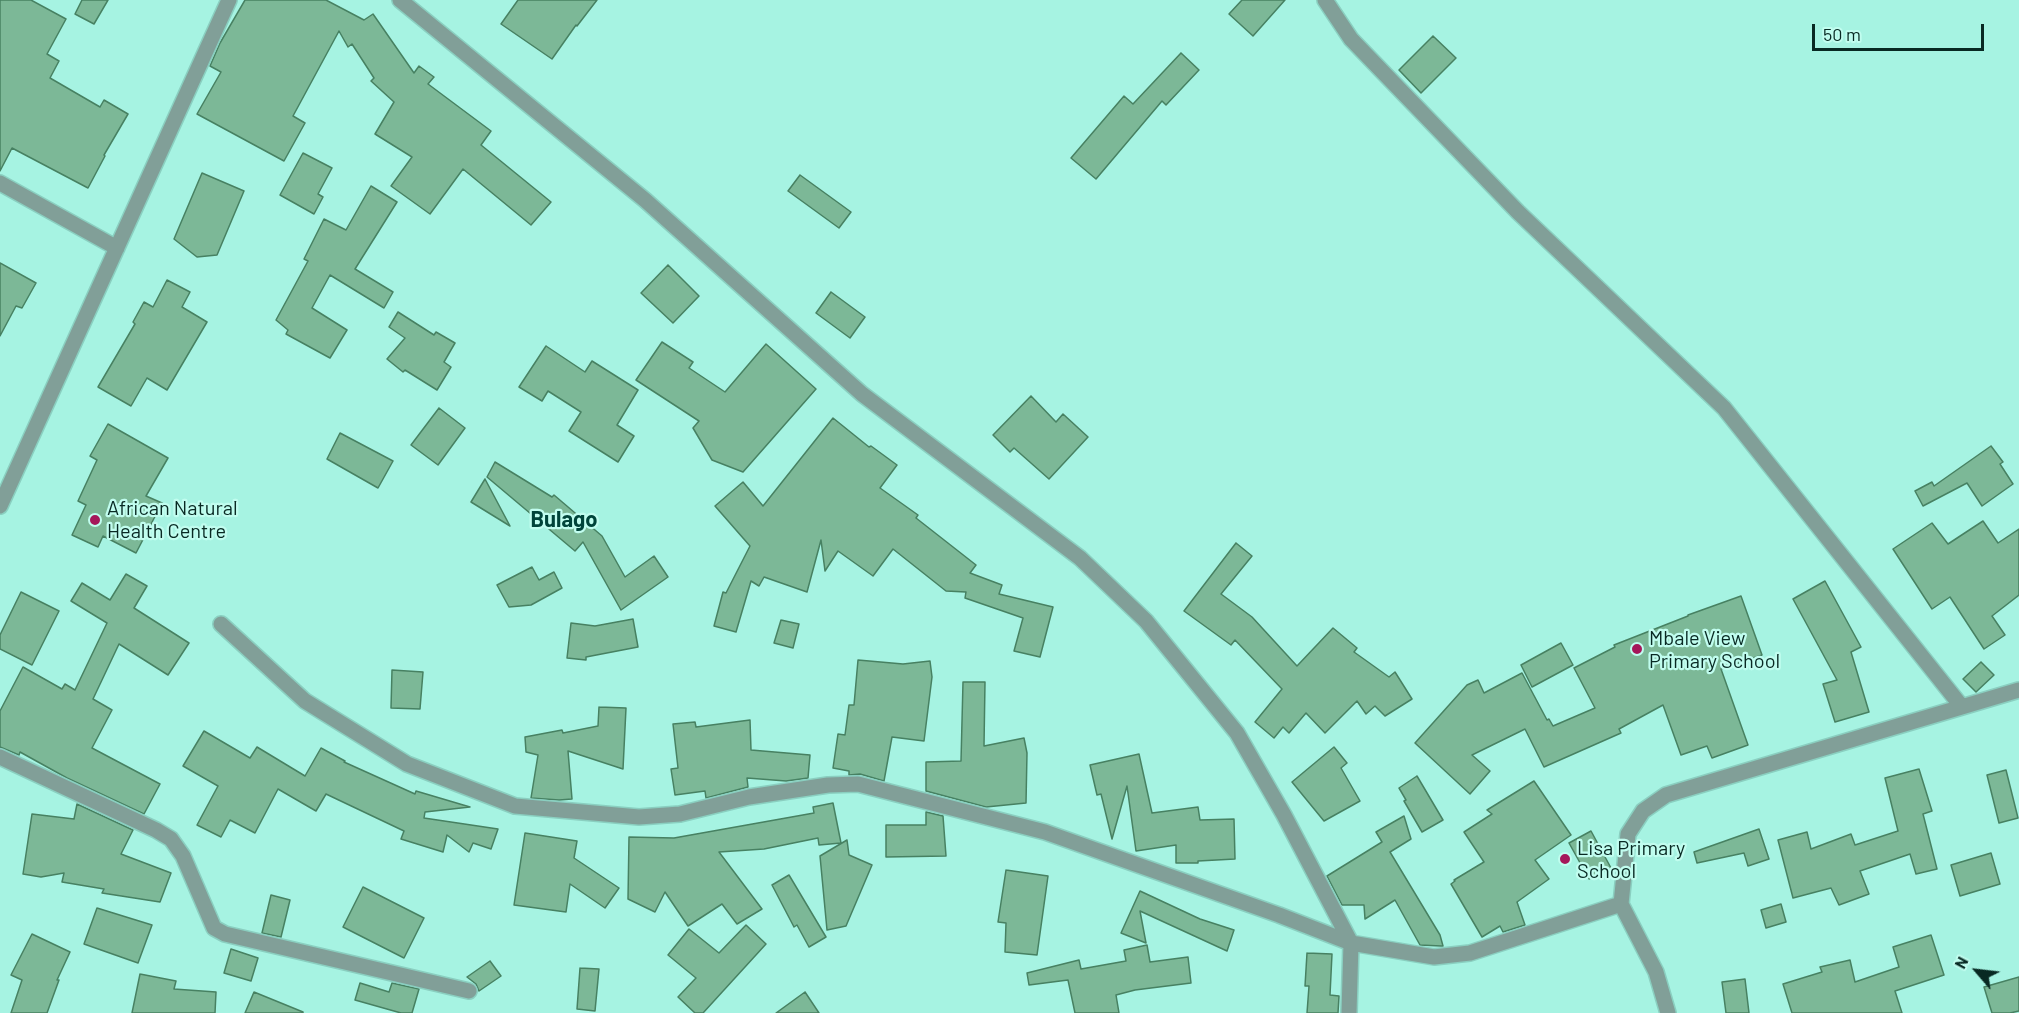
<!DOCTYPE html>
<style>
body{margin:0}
#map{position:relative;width:2019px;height:1013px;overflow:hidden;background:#a6f3e2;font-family:Barlow,sans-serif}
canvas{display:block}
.north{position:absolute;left:1947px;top:941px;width:60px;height:60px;-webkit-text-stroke:4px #c1fdef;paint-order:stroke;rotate:298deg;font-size:16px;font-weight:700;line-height:24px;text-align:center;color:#082923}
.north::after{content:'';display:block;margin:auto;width:21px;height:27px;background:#082923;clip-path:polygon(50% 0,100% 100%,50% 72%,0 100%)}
.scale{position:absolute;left:1812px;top:24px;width:172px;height:27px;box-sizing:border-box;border:3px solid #082923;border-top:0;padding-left:8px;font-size:18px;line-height:21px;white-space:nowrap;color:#082923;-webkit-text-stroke:4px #c1fdef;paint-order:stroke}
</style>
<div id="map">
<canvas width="2019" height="1013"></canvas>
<div class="north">N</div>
<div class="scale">50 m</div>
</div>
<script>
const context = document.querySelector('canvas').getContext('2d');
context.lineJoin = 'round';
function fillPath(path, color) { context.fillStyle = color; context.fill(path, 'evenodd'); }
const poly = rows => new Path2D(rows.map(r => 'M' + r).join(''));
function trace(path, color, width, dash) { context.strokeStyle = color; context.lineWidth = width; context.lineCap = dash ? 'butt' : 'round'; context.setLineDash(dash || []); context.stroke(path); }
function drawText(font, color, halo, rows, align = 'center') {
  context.font = font + ' Barlow,sans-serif'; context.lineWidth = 4.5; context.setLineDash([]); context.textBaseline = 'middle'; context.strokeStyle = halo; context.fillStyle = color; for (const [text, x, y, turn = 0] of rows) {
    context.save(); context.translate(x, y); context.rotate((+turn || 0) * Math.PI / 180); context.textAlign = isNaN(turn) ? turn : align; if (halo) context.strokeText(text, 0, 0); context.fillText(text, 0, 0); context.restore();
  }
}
const building = poly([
 [0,0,31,0,66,19,47,54,59,61,50,78,100,107,104,100,128,114,104,155,105,156,88,188,12,148,0,171,0,0],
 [82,0,108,0,94,24,75,14,82,0],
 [245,0,326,0,364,20,373,14,414,73,419,66,434,77,428,84,491,131,481,145,551,202,531,225,463,169,430,214,391,186,412,157,375,134,394,102,371,81,374,78,352,44,348,47,339,31,293,116,305,123,284,161,197,114,221,72,210,66,220,43,245,0],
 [518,0,597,0,577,26,576,25,552,59,501,24,518,0],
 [1242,0,1285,0,1253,36,1229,14,1242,0],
 [1433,36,1456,58,1421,93,1399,70,1433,36],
 [1181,53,1199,70,1166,105,1162,101,1096,179,1071,158,1124,96,1133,104,1181,53],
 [303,153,332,168,318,194,323,197,314,214,280,195,303,153],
 [202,173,244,191,217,255,197,257,174,239,202,173],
 [800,175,851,212,839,228,788,191,800,175],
 [371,186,397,202,355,269,393,292,384,308,330,275,312,308,347,330,330,358,286,334,288,330,276,320,308,261,304,259,324,219,346,230,371,186],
 [0,263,36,283,22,308,16,306,0,336,0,263],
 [668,265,699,296,673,323,641,293,668,265],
 [167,280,190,292,182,307,207,322,167,390,147,378,131,406,98,387,135,324,133,322,144,302,153,307,167,280],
 [831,292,865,317,850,338,816,313,831,292],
 [398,312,434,335,436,332,455,343,444,362,451,367,437,390,405,370,403,372,387,359,405,338,389,327,398,312],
 [662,342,693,362,689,368,725,392,766,344,816,389,743,472,712,460,693,428,699,421,636,380,662,342],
 [546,346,585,372,592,361,638,390,617,425,634,436,618,462,569,431,581,412,548,391,542,401,519,387,546,346],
 [1031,396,1056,422,1063,414,1088,437,1049,479,1014,448,1010,452,993,435,1031,396],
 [439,408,465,428,438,465,411,445,439,408],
 [833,418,869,447,871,446,897,465,880,488,918,515,916,518,976,565,970,573,1002,585,999,594,1053,607,1040,657,1014,651,1023,618,965,598,966,592,946,591,893,549,873,576,838,551,825,571,821,540,807,592,764,577,759,586,751,581,736,632,714,626,723,592,726,593,750,546,715,506,743,482,763,506,833,418],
 [108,424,168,458,146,496,162,503,136,553,103,536,98,547,72,535,86,505,78,501,97,460,90,456,108,424],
 [340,433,393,461,378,488,327,459,340,433],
 [1991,446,2003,462,2000,464,2013,484,1982,506,1967,483,1923,506,1915,491,1932,482,1934,486,1991,446],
 [495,462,552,497,554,495,602,536,625,577,654,556,668,577,621,610,583,542,575,551,487,477,495,462],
 [485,479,510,526,471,502,485,479],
 [1983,521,1998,543,2019,529,2019,595,1992,616,2005,635,1984,649,1950,597,1932,609,1893,549,1932,523,1948,544,1983,521],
 [1236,543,1252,556,1221,594,1252,617,1297,666,1333,628,1357,648,1354,652,1389,677,1395,672,1412,699,1385,716,1375,706,1366,714,1357,701,1325,733,1306,713,1289,733,1283,727,1274,738,1255,722,1282,689,1235,640,1231,645,1184,611,1236,543],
 [532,567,539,580,554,572,562,588,531,605,509,607,497,585,532,567],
 [126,574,147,586,134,608,189,643,168,675,119,644,93,699,112,710,92,748,160,784,144,814,67,778,20,752,19,755,0,747,0,711,23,667,62,689,65,684,75,690,107,623,71,601,82,583,110,600,126,574],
 [1825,581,1861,647,1851,652,1869,712,1835,722,1823,684,1837,680,1793,599,1825,581],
 [21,592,59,611,32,665,0,649,0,635,21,592],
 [1741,596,1762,655,1721,669,1748,745,1712,758,1707,746,1681,755,1663,705,1619,729,1621,733,1544,767,1525,729,1472,755,1490,771,1470,794,1415,743,1467,685,1478,680,1484,693,1522,673,1547,720,1549,719,1553,726,1595,708,1574,668,1615,647,1614,645,1688,616,1688,615,1741,596],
 [633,619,638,647,586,657,586,660,567,658,571,623,595,626,633,619],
 [781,620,799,624,793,648,774,643,781,620],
 [1561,643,1573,665,1532,687,1521,665,1561,643],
 [858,660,903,664,930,661,932,677,924,741,892,737,884,781,860,774,849,775,849,771,833,768,838,734,845,735,849,705,854,705,858,660],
 [1981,662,1994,675,1976,692,1963,679,1981,662],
 [392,670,423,672,420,709,391,708,392,670],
 [963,682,985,682,984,746,1024,738,1027,753,1026,803,986,807,926,791,926,762,961,761,963,682],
 [599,707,626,708,623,769,568,751,572,799,559,800,531,798,538,755,526,752,525,737,562,730,563,733,598,726,599,707],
 [750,720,751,750,810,755,808,778,786,781,747,778,748,787,706,798,705,791,675,795,671,769,678,768,673,724,695,722,696,727,750,720],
 [204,731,250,758,257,747,305,776,321,748,345,761,344,762,415,794,416,791,470,807,425,812,424,818,498,829,491,849,473,843,469,852,447,835,443,852,401,839,404,831,326,794,316,811,278,789,255,833,230,820,221,837,197,825,218,786,183,766,204,731],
 [1334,747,1347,763,1341,768,1360,801,1324,821,1292,782,1334,747],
 [1139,754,1152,813,1198,807,1200,820,1234,819,1235,859,1198,861,1198,863,1176,863,1176,845,1136,851,1127,786,1112,839,1101,794,1097,795,1090,765,1139,754],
 [1919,769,1932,811,1923,814,1937,869,1916,874,1910,854,1860,871,1869,894,1839,905,1831,888,1793,898,1778,840,1807,832,1811,849,1851,834,1855,845,1898,831,1885,778,1919,769],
 [2006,770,2018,818,1999,823,1987,775,2006,770],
 [1417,776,1443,820,1422,832,1404,801,1406,800,1399,788,1417,776],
 [1534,781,1571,835,1535,860,1549,879,1517,902,1525,925,1503,932,1500,926,1482,937,1451,884,1455,881,1454,880,1484,862,1464,832,1492,814,1487,810,1534,781],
 [833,803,841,843,819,845,818,838,764,849,719,852,762,909,737,924,722,904,688,926,665,892,655,912,628,899,629,837,674,838,814,813,813,807,833,803],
 [77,804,133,830,121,854,171,873,160,902,102,893,104,889,62,882,64,873,41,877,23,874,32,814,74,819,77,804],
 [926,812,943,816,946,856,886,857,886,825,926,825,926,812],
 [1404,816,1411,839,1390,852,1440,935,1443,946,1441,946,1420,945,1395,900,1365,919,1364,905,1342,905,1327,876,1382,842,1376,832,1404,816],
 [1759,829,1769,859,1748,866,1744,853,1697,863,1694,852,1759,829],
 [1591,831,1611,868,1589,879,1569,843,1591,831],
 [525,833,577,841,574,858,619,888,605,908,570,884,566,912,514,905,525,833],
 [847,840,849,855,872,865,846,926,827,930,820,856,847,840],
 [1991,853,2000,884,1960,896,1951,865,1991,853],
 [1006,870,1048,876,1037,955,1005,952,1006,923,998,922,1006,870],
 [789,875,826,937,809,947,797,925,794,927,772,885,789,875],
 [363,887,424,918,404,958,343,927,363,887],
 [1140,891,1200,919,1234,930,1227,951,1140,911,1146,943,1121,933,1140,891],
 [271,895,290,900,281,937,262,933,271,895],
 [1781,904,1786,922,1766,928,1761,910,1781,904],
 [97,908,152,925,138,963,84,944,97,908],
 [746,925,766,944,703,1013,695,1013,678,997,696,978,668,955,689,929,719,953,746,925],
 [32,934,70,952,57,980,59,980,47,1013,11,1013,22,980,11,975,32,934],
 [1931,935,1944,975,1895,991,1902,1013,1792,1013,1783,984,1822,972,1820,967,1850,960,1855,982,1899,967,1893,947,1931,935],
 [1147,945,1150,962,1188,957,1191,983,1135,990,1116,995,1119,1013,1075,1013,1068,980,1029,985,1027,973,1079,960,1081,969,1126,961,1124,950,1147,945],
 [231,949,258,958,251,981,224,973,231,949],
 [1307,953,1332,954,1330,995,1339,996,1338,1013,1307,1013,1309,986,1305,986,1307,953],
 [490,961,501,976,479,991,476,984,467,977,490,961],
 [580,968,599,969,595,1011,577,1009,580,968],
 [140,974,176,981,174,989,216,992,215,1013,132,1013,140,974],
 [2019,977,2019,1011,2010,1013,1992,1013,1984,987,2019,977],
 [1745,979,1749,1013,1726,1013,1722,982,1745,979],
 [360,983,389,992,392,983,419,989,412,1013,401,1013,355,1000,360,983],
 [254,992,303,1012,303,1013,245,1013,254,992],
 [805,992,819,1013,776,1013,805,992]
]);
fillPath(building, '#7cb897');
trace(building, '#478162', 1.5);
const minor = poly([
 [400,0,645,200,862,394,1080,558,1146,621,1237,733,1284,815,1351,943,1349,1013],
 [1325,0,1351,39,1518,212,1724,408,1962,707],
 [0,183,117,248],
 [0,506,229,0],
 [221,624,305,701,407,764,515,806,639,817,680,814,749,797,828,785,858,784,1045,832,1279,915,1351,943,1434,957,1470,953,1621,904],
 [0,757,156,830,171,839,183,856,214,928,225,934,469,991],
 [1668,1013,1656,972,1621,904,1628,834,1643,811,1666,795,2019,690]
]);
trace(minor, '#8acfc0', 18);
trace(minor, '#819f98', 15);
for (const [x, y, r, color] of [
 [95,520,6,"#a5175a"],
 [1637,649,6,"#a5175a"],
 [1565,859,6,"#a5175a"]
]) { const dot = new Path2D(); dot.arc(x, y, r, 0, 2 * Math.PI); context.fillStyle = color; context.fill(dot); trace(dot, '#c1fdef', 2); }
drawText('20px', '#082923', '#c1fdef', [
 ["African Natural",107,508],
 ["Health Centre",107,531],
 ["Mbale View",1649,638],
 ["Primary School",1649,661],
 ["Lisa Primary",1577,848],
 ["School",1577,871]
], 'left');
drawText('bold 22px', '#00443a', '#c1fdef', [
 ["Bulago",564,520]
]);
</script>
